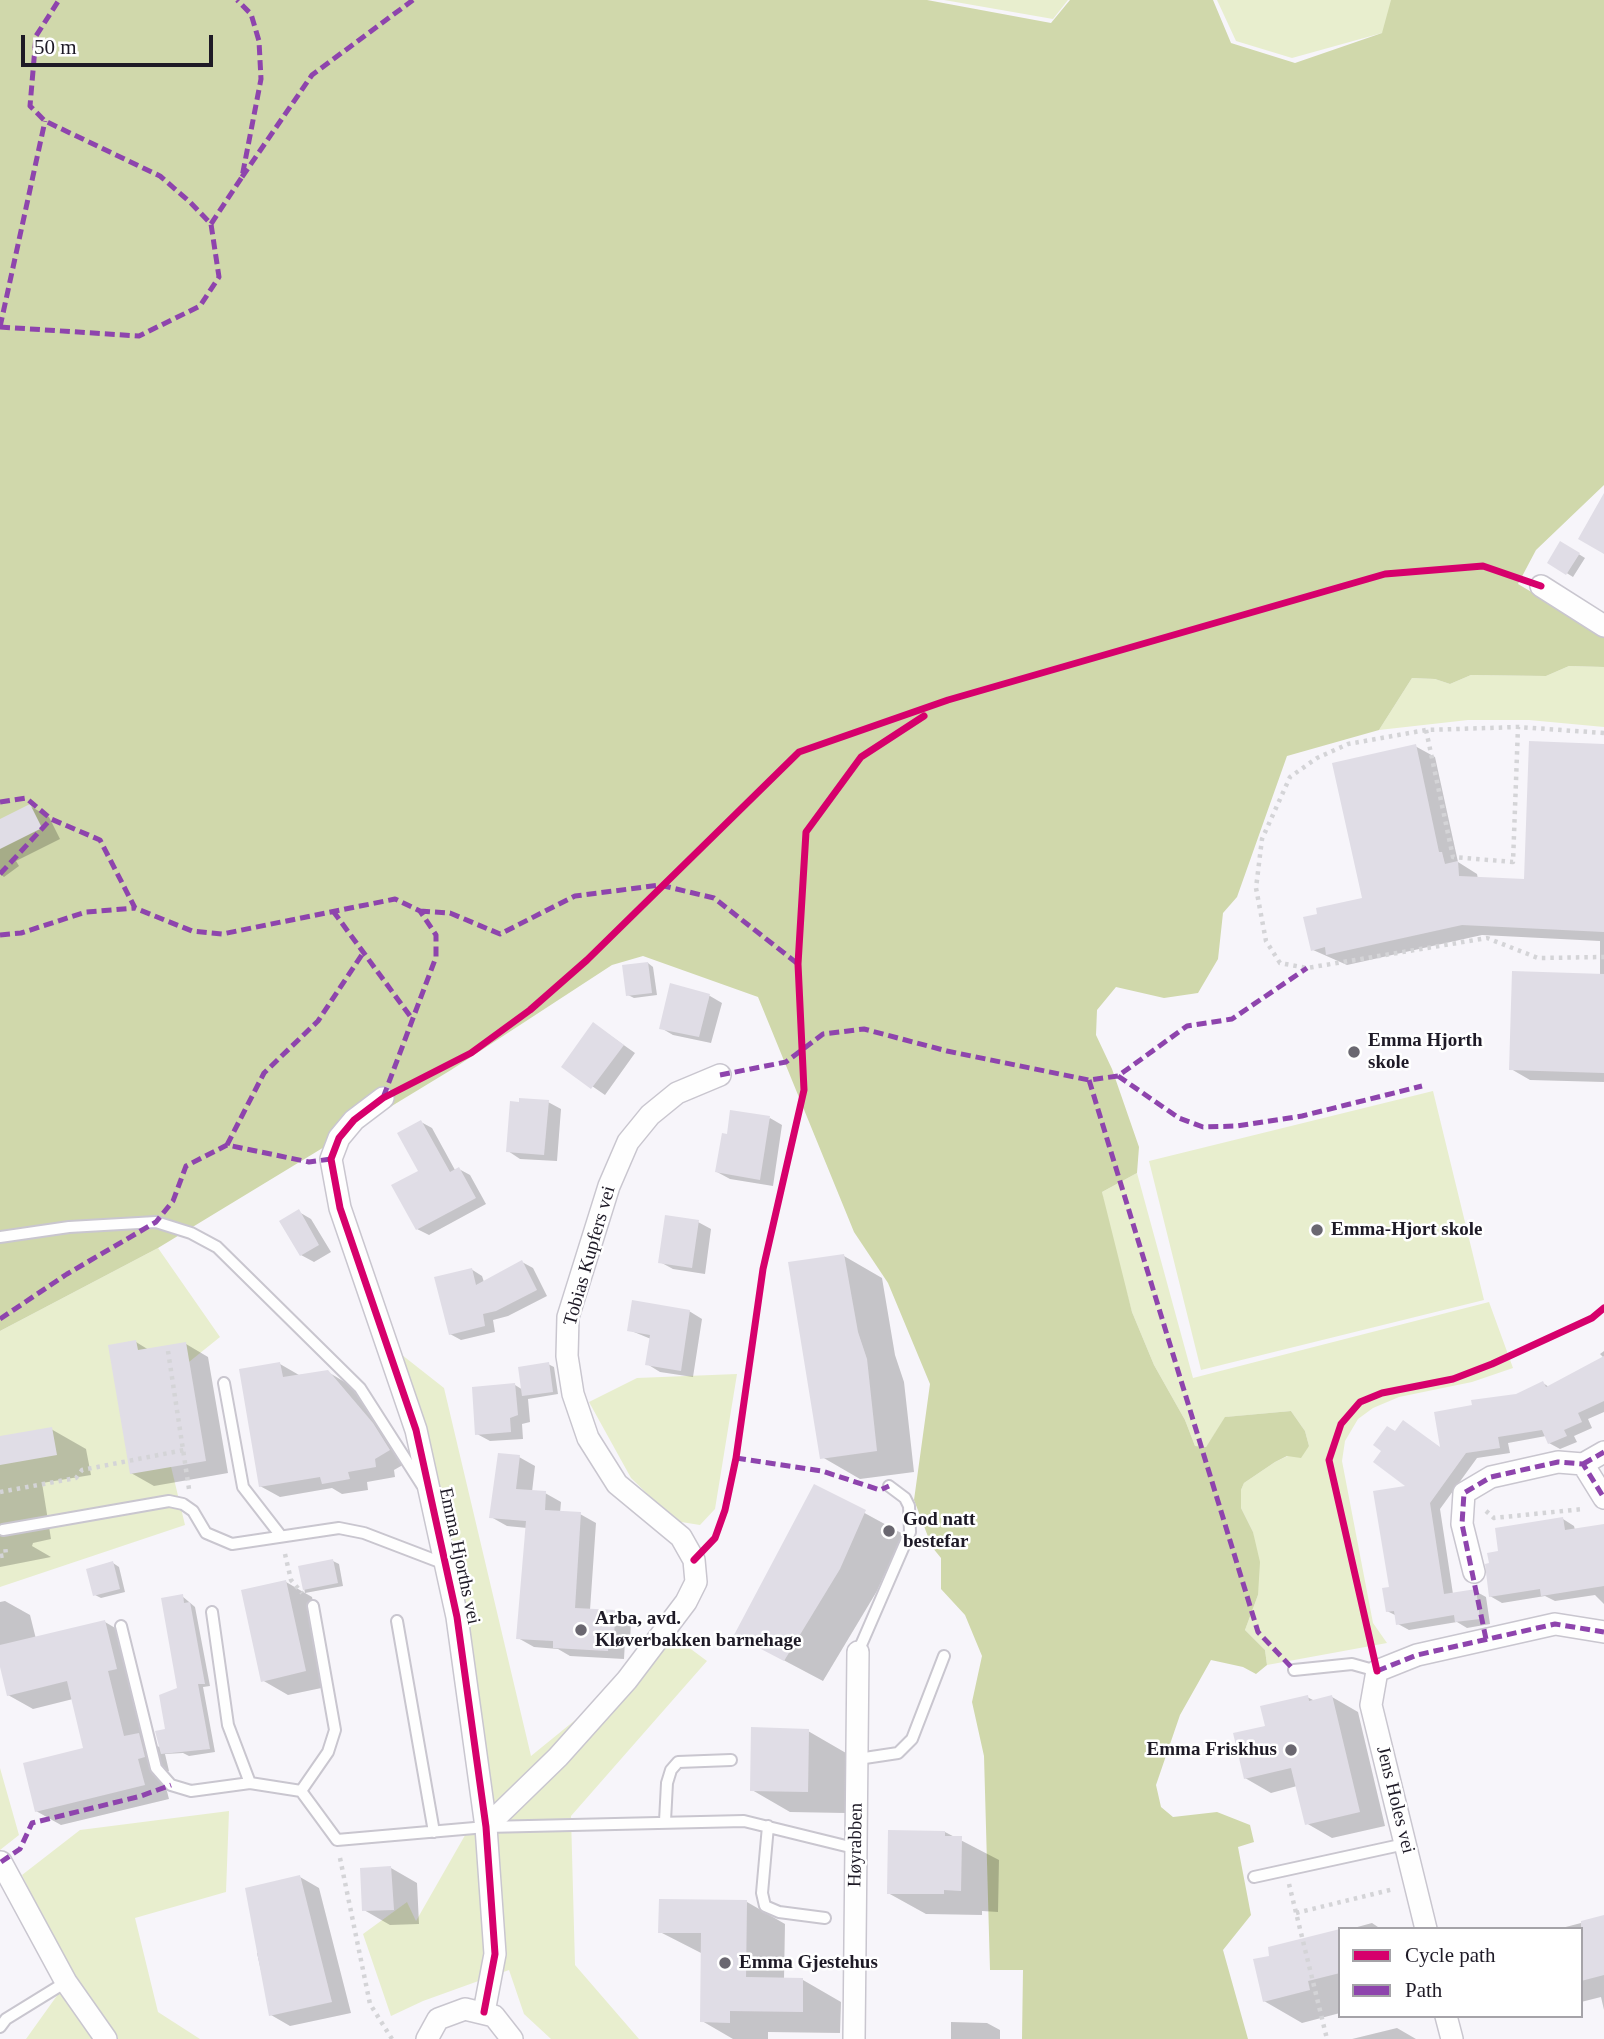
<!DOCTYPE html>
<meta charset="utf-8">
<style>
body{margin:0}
#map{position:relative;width:1604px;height:2039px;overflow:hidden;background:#f7f5fa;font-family:"Times New Roman",serif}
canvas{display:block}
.legend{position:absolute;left:1338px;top:1927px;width:245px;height:91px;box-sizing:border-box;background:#fff;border:2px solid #a5a3a8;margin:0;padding:9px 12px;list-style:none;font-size:21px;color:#1e1a26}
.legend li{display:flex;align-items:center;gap:14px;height:35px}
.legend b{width:35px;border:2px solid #a5a3a8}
.scale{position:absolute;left:21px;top:35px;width:192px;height:32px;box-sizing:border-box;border:4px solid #1e1a26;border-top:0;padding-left:9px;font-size:21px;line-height:24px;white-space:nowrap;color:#1e1a26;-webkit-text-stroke:5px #fff;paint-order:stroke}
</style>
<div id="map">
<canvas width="1604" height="2039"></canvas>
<ul class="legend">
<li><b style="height:9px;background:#d6006c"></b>Cycle path</li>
<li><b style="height:9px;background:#8e44ad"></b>Path</li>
</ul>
<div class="scale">50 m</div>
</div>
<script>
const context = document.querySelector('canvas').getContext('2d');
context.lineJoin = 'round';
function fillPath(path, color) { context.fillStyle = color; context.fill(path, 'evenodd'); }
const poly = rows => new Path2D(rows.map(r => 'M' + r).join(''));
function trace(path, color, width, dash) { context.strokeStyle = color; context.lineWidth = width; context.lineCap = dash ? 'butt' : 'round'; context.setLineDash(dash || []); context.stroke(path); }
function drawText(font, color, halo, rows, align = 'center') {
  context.font = font + ' "Times New Roman",serif'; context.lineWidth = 5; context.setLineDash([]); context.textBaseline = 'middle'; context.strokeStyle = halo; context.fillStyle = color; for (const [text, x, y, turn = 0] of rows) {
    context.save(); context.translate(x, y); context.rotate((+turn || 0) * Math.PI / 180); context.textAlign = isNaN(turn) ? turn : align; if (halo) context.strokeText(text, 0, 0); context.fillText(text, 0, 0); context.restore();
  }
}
fillPath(poly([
 [944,0,1068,0,1053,19],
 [1217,0,1409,0,1382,33,1292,58,1236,41],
 [1569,666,1604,667,1604,727,1529,720,1468,720,1379,730,1412,678,1435,679,1450,684,1471,675,1546,676],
 [1433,1091,1484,1300,1201,1370,1149,1161],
 [1137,1173,1193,1378,1489,1302,1513,1368,1472,1382,1399,1397,1373,1408,1358,1419,1345,1441,1342,1461,1373,1623,1387,1643,1267,1665,1265,1650,1245,1630,1258,1595,1253,1532,1241,1508,1241,1490,1244,1483,1275,1462,1309,1446,1305,1431,1291,1411,1226,1417,1206,1447,1195,1446,1185,1420,1154,1365,1132,1312,1108,1225,1102,1192],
 [158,1248,220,1337,153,1391,185,1525,0,1587,0,1331],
 [397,1351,444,1388,531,1756,676,1638,707,1661,571,1816,575,1965,639,2039,551,2039,524,2014,509,1970,423,2001,391,2016,363,1934,407,1902,416,1921,492,1788,433,1489],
 [737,1374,715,1509,700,1525,675,1521,631,1478,589,1402,637,1378],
 [0,1768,19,1835,0,1850],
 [229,1811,226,1892,135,1918,158,2012,200,2039,26,2039,71,1976,22,1875,80,1830]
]), '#e8eece');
fillPath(poly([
 [0,0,927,0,1051,23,1070,0,1213,0,1231,43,1295,63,1382,33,1391,0,1604,0,1604,485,1536,550,1518,584,1604,635,1604,667,1569,666,1546,676,1471,675,1450,684,1435,679,1412,678,1379,730,1287,756,1237,897,1223,913,1218,959,1198,993,1164,998,1116,987,1097,1010,1096,1035,1112,1069,1139,1147,1137,1173,1102,1192,1132,1312,1154,1365,1185,1420,1195,1446,1206,1447,1225,1417,1291,1411,1305,1431,1309,1446,1301,1458,1287,1456,1275,1462,1244,1483,1241,1490,1241,1508,1253,1532,1260,1562,1258,1595,1245,1630,1265,1650,1267,1665,1256,1674,1243,1667,1211,1660,1180,1715,1156,1785,1161,1807,1173,1817,1217,1812,1250,1825,1254,1842,1238,1847,1251,1915,1223,1950,1248,2039,1022,2039,1023,1970,990,1970,984,1756,972,1702,982,1656,965,1615,941,1589,941,1558,932,1547,914,1500,930,1384,888,1283,854,1232,758,997,643,956,612,965,451,1070,158,1248,0,1331]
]), '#d0d8ab');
fillPath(poly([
 [1561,543,1585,558,1573,577,1549,562],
 [1415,746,1435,757,1458,862,1477,874,1478,879,1525,881,1604,746,1604,1082,1530,1080,1511,1069,1600,976,1600,941,1482,935,1347,965,1313,950,1364,899],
 [30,806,49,817,60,839,16,861,19,866,4,877,0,874,0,821],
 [648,963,653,967,657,995,634,998,628,995],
 [672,985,710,996,722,1003,711,1043,673,1035,661,1028],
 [594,1024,635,1053,605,1095,563,1066],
 [548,1102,561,1109,557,1161,520,1159,508,1151],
 [770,1118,782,1125,773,1186,730,1179,717,1172],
 [421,1122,432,1128,455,1170,459,1169,470,1175,486,1204,429,1235,417,1229],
 [299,1212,311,1219,331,1252,314,1262,301,1255],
 [698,1222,711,1229,705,1274,673,1269,660,1262],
 [844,1256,882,1278,895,1355,904,1382,914,1472,860,1479,822,1457],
 [522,1262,533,1268,547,1296,508,1316,493,1320,495,1332,461,1340,450,1334,471,1269,482,1276,484,1282],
 [689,1311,702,1319,693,1377,660,1372,647,1364,651,1339,629,1330],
 [136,1342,149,1350,186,1344,208,1357,228,1473,154,1486,131,1473],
 [1604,1351,1604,1412,1588,1419,1592,1428,1574,1436,1577,1442,1560,1449,1549,1443,1546,1436,1508,1443,1510,1453,1477,1458,1440,1509,1453,1594,1475,1591,1486,1597,1490,1624,1467,1628,1457,1622,1409,1630,1398,1624,1397,1616,1387,1611,1410,1487,1396,1433,1404,1422,1442,1449,1516,1395,1543,1383,1549,1387,1604,1358,1600,1354],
 [280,1364,299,1375,328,1372,348,1384,392,1436,408,1462,394,1470,395,1477,367,1482,368,1490,342,1494,332,1488,280,1497,260,1486],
 [548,1364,554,1367,558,1394,528,1399,530,1422,522,1424,523,1439,490,1441,477,1434,515,1385,523,1390],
 [51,1429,86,1449,91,1475,42,1483,51,1539,33,1543,32,1546,51,1557,0,1567,0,1438],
 [519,1457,535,1466,532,1492,545,1493,561,1502,560,1513,580,1514,596,1523,590,1610,615,1612,631,1621,630,1642,625,1641,624,1659,570,1656,558,1649,534,1647,518,1638,527,1528,507,1526,491,1517],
 [815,1486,903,1534,877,1591,823,1681,736,1635],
 [1563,1519,1574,1526,1575,1530,1604,1525,1604,1604,1595,1595,1555,1601,1545,1596,1502,1603,1490,1596,1500,1553],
 [333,1561,339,1564,343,1586,305,1593,300,1568],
 [113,1563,119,1567,125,1592,101,1598,95,1595],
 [286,1582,312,1597,331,1686,288,1695,262,1680],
 [182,1596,195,1607,210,1686,203,1687,215,1752,189,1756,183,1753,165,1754,169,1771,162,1772,169,1799,61,1825,36,1811,85,1749,73,1699,33,1709,8,1695,0,1660,0,1602,5,1601,30,1615,36,1639,105,1622,129,1636,141,1683,132,1685,145,1739,161,1748,179,1689],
 [1307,1697,1315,1701,1332,1697,1358,1712,1385,1826,1332,1838,1306,1823,1297,1786,1271,1793,1245,1778,1267,1727],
 [808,1731,846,1753,845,1813,790,1812,752,1790],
 [945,1832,999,1860,998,1912,982,1911,982,1915,926,1914,888,1893],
 [391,1868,417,1883,419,1924,390,1925,364,1910],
 [300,1877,319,1888,351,2013,290,2026,271,2015,257,1953,261,1952],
 [747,1902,785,1924,784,1979,803,1980,841,2002,840,2033,768,2032,768,2039,733,2039,702,2021,703,1954,660,1932],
 [1604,1917,1604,2010,1601,1997,1581,2002,1581,1929,1558,1929],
 [1372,1923,1381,1929,1350,1929],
 [1340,1931,1340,2013,1302,2023,1264,2001,1313,1947],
 [951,2022,987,2023,1000,2030,1000,2039,951,2039],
 [1397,2028,1416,2039,1352,2039]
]), '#0003');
fillPath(poly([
 [1604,493,1604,554,1578,539],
 [1560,541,1580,553,1566,575,1547,563],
 [1529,741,1604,744,1604,932,1462,925,1326,955,1325,947,1311,951,1303,917,1317,914,1316,908,1362,898,1332,763,1416,744,1439,852,1442,852,1445,864,1458,861,1459,876,1524,879],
 [30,804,42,828,0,849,0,819],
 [648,962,652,993,626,996,622,965],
 [1512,971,1604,974,1604,1073,1509,1070],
 [670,983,710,994,699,1037,659,1029],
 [593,1022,624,1045,591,1089,561,1067],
 [519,1098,549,1100,544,1155,506,1152,510,1101,519,1102],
 [730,1110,770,1116,760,1180,715,1172,722,1133,727,1134],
 [421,1120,450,1172,459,1167,476,1198,416,1230,391,1185,418,1171,397,1133],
 [299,1209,319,1245,300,1256,279,1221],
 [665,1215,699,1220,692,1268,658,1263],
 [844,1254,858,1332,867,1359,877,1451,820,1459,788,1262],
 [522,1260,537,1290,496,1311,483,1314,485,1326,449,1335,434,1277,472,1268,476,1285],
 [632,1300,690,1310,681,1371,645,1365,650,1335,627,1331],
 [136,1340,138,1350,186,1342,206,1461,130,1474,108,1345],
 [1604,1356,1604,1401,1578,1413,1582,1422,1564,1430,1567,1436,1548,1444,1542,1430,1498,1437,1500,1448,1466,1453,1430,1503,1444,1594,1476,1589,1480,1619,1455,1622,1454,1615,1396,1625,1394,1611,1386,1612,1382,1588,1389,1587,1373,1491,1405,1486,1373,1462,1381,1451,1373,1445,1387,1426,1395,1431,1403,1420,1440,1447,1434,1412,1472,1405,1471,1400,1516,1394,1543,1381,1546,1387],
 [280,1362,283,1377,328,1370,373,1423,390,1450,375,1459,376,1467,348,1472,350,1479,322,1484,320,1477,259,1487,239,1369],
 [549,1362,553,1392,522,1396,518,1367],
 [515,1383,518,1415,510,1418,511,1432,475,1435,472,1387],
 [52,1427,57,1455,0,1465,0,1436],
 [498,1453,520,1455,516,1489,546,1491,545,1510,581,1512,575,1608,616,1610,614,1634,609,1633,608,1651,553,1648,553,1641,516,1639,526,1521,489,1518],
 [814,1484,866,1510,840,1569,784,1661,734,1635],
 [1563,1517,1565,1530,1604,1524,1604,1586,1541,1596,1540,1589,1489,1597,1485,1564,1489,1563,1487,1553,1498,1551,1495,1528],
 [333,1559,338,1583,303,1590,298,1566],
 [113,1561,120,1589,93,1596,86,1569],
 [286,1580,306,1671,261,1682,241,1590],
 [183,1594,184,1603,190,1602,205,1684,198,1684,210,1749,161,1754,155,1731,165,1729,159,1695,177,1688,161,1598],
 [105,1620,117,1669,108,1671,124,1736,139,1733,145,1757,138,1759,145,1785,35,1812,23,1763,83,1748,67,1681,7,1696,0,1667,0,1645],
 [1308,1695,1309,1701,1332,1695,1360,1812,1305,1825,1291,1768,1244,1779,1233,1733,1265,1726,1260,1706],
 [751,1727,809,1729,808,1792,750,1791],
 [888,1830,945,1831,945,1836,962,1836,961,1891,944,1890,944,1894,887,1894],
 [391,1866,394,1910,362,1911,360,1868],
 [300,1875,332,2002,269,2016,245,1888],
 [659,1899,747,1900,746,1977,803,1978,803,2012,730,2011,730,2023,700,2022,701,1933,658,1933],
 [1604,1915,1604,1975,1581,1981,1581,1921],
 [1340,1929,1340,1973,1308,1981,1310,1990,1263,2002,1253,1959,1269,1956,1268,1947]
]), '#e0dde6');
const lane = poly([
 [0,1237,69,1227,156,1222,191,1233,217,1247,360,1388,422,1485],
 [224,1383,243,1487,281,1536],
 [3,1530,169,1501,183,1504,193,1511,206,1533,232,1544,339,1528,364,1533,445,1564],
 [212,1612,228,1725,250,1783],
 [397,1621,434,1832],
 [121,1626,156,1768,171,1785,191,1791,250,1783,301,1791],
 [858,1652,910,1532,909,1506,905,1498,889,1486],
 [1294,1670,1352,1664,1377,1671],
 [858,1759,898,1753,912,1739,944,1656],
 [301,1791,337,1840,486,1827,744,1821,854,1848],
 [301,1791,328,1752,335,1730,313,1606],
 [665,1821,667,1783,671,1770,678,1762,731,1760],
 [768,1826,762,1893,765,1906,779,1912,825,1918],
 [1254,1877,1405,1844],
 [0,2027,6,2019,66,1982]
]);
const street = poly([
 [1541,586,1604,626],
 [383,1098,354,1120,339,1138,331,1159,340,1208,416,1430,457,1617,486,1827,495,1954,484,2012],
 [1583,1464,1604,1452],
 [1474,1572,1462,1524,1464,1493,1491,1477,1558,1462,1583,1464,1604,1498],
 [486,1827,558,1757,627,1680,686,1602,696,1582,694,1560,681,1537,617,1484,588,1438,573,1394,567,1356,568,1317,609,1186,628,1142,650,1115,677,1093,720,1075],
 [1,1862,66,1982,106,2039],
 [1426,1929,1371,1705,1377,1671,1417,1655,1555,1624,1604,1632],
 [1446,2016,1452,2039],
 [427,2039,438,2019,465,2009,494,2016,512,2039],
 [854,2039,858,1652]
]);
trace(lane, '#c9c6cf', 14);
trace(street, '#c9c6cf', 24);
trace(poly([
 [1426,730,1453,857,1513,862,1518,727],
 [1604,733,1518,727,1426,730,1348,744,1317,758,1290,777,1262,839,1256,888,1266,941,1280,963,1307,968,1487,938,1538,958,1604,957],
 [168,1351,189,1489],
 [0,1492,76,1478,82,1470,184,1450],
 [1486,1511,1494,1518,1583,1509],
 [285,1554,291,1580,302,1593],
 [0,1556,6,1555,5,1545],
 [340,1858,370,2004,392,2039],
 [1289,1884,1327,2039],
 [1296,1913,1394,1889]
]), '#d4d4d7', 4.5, [3.5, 5]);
trace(lane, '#fefefe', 10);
trace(street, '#fefefe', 21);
trace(poly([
 [242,177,312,75,413,0],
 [211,224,242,177,261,79,259,41,251,14,237,0],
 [0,327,139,336,200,306,219,277,211,224,190,202,160,176,45,121,30,106,36,36,59,0],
 [0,327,45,121],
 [0,802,26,798,51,819,100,840,135,908,192,931,222,934,395,899,420,911,436,935,436,957,383,1098],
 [0,874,51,819],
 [333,911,413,1020],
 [420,911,450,913,500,934,575,896,660,885,714,898,798,964],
 [0,935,21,933,86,912,135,908],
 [720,1075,786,1062,823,1034,864,1029,947,1051,1089,1080,1118,1076,1187,1026,1232,1019,1307,968],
 [1118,1076,1179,1118,1203,1127,1237,1126,1302,1116,1422,1086],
 [1089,1080,1258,1632,1294,1670],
 [227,1145,264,1073,318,1021,363,953],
 [0,1319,67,1274,156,1222,173,1201,186,1166,227,1145,309,1162,331,1159],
 [736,1458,822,1471,880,1490,889,1486],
 [1583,1464,1604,1452],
 [1486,1639,1462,1524,1464,1493,1491,1477,1558,1462,1583,1464,1604,1498],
 [1377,1671,1417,1655,1555,1624,1604,1632],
 [1,1862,20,1849,32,1823,141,1796,171,1785]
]), '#8e44ad', 5, [10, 5]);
trace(poly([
 [694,1560,715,1538,725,1510,736,1458,763,1269,804,1090,798,964,806,832,861,757,924,716],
 [1377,1671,1329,1460,1341,1424,1360,1402,1382,1393,1453,1379,1492,1364,1592,1318,1604,1308],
 [484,2012,495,1954,486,1827,457,1617,416,1430,340,1208,331,1159,339,1138,354,1120,383,1098,471,1053,530,1010,587,960,799,752,948,700,1385,574,1483,566,1541,586]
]), '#d6006c', 7);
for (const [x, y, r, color] of [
 [1354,1052,7,"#6a6770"],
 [1317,1230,7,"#6a6770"],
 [889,1531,7,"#6a6770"],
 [581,1630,7,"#6a6770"],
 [1291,1750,7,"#6a6770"],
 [725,1963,7,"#6a6770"]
]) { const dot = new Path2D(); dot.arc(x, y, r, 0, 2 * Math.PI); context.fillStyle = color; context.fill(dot); trace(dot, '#fff', 2.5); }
drawText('bold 19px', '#1e1a26', '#fff', [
 ["Emma Hjorth",1368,1041],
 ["skole",1368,1063],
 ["Emma-Hjort skole",1331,1230],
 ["God natt",903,1520],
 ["bestefar",903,1542],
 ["Arba, avd.",595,1619],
 ["Kløverbakken barnehage",595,1641],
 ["Emma Friskhus",1277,1750,"right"],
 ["Emma Gjestehus",739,1963]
], 'left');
drawText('19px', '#1e1a26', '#fff', [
 ["Tobias Kupfers vei",590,1256,-74],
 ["Emma Hjorths vei",459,1556,78],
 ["Jens Holes vei",1395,1800,76],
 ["Høyrabben",856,1845,-89]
]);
</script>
